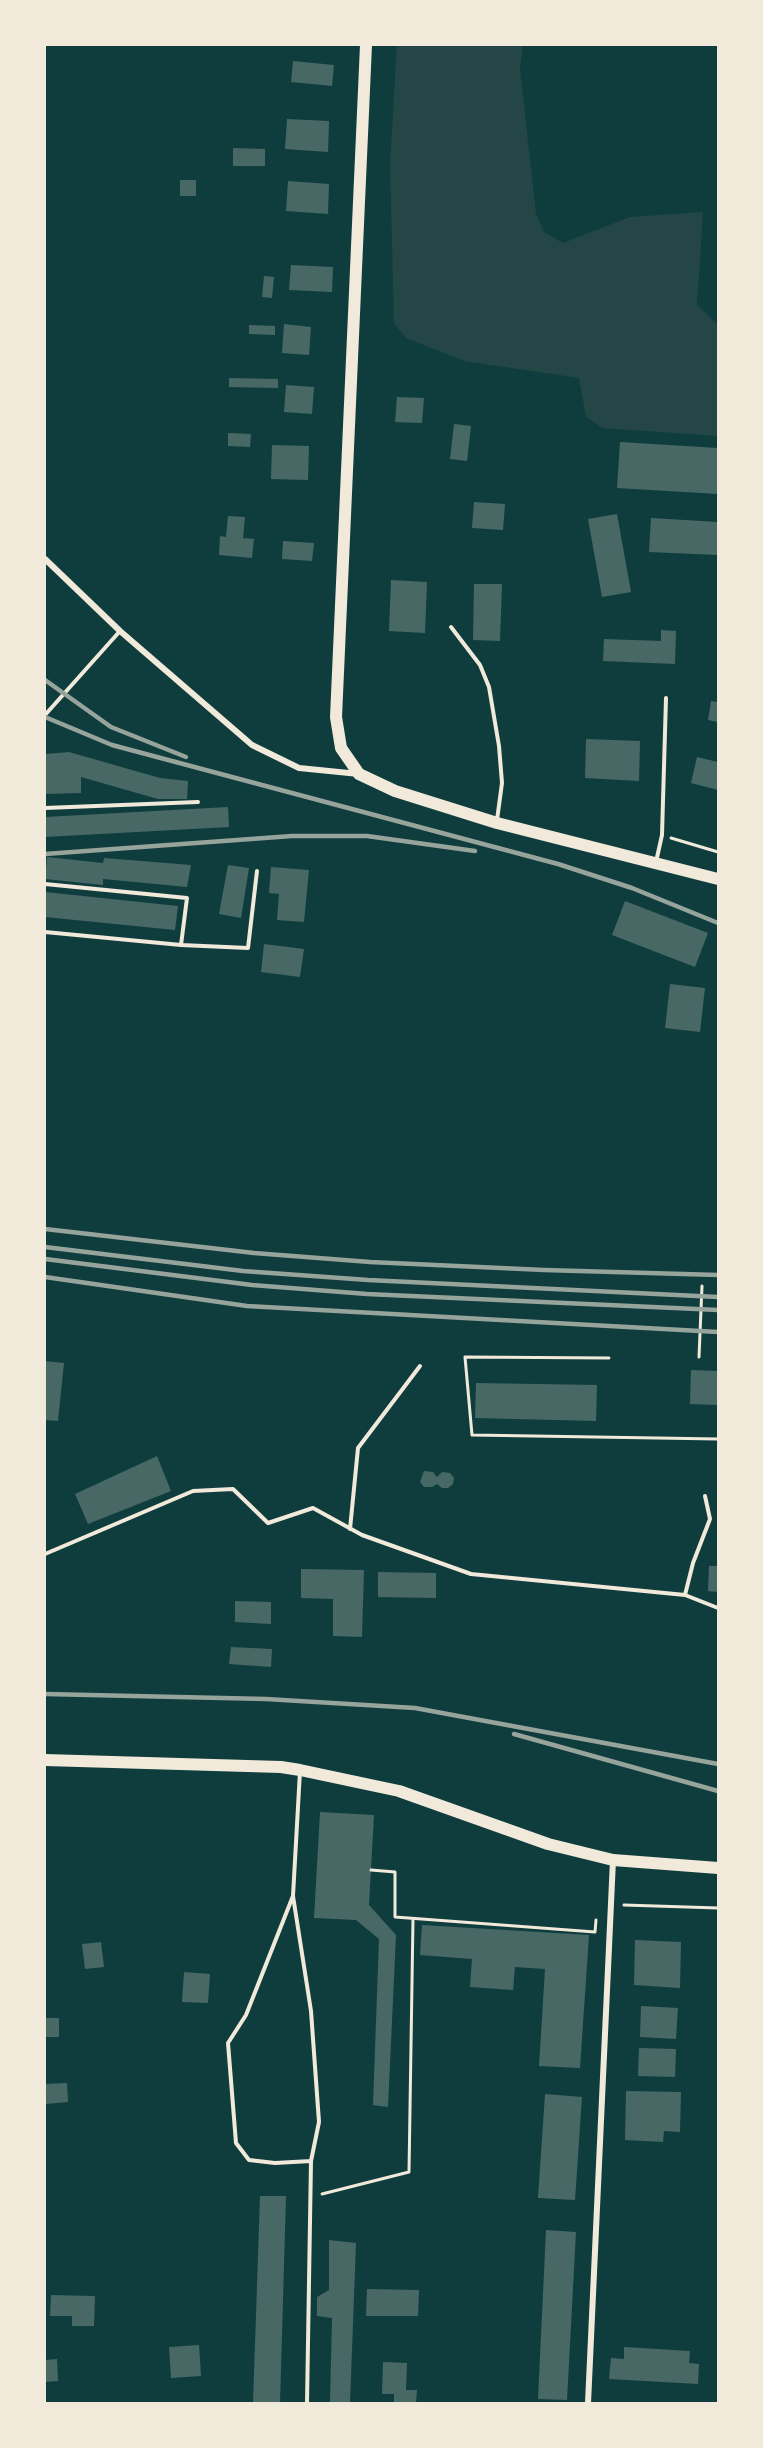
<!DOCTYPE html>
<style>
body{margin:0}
#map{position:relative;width:763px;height:2448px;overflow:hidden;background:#0f3d3e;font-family:"Golos Text",sans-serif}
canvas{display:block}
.frame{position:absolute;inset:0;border:46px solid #f1e9da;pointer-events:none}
</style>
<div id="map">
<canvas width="763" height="2448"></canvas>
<div class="frame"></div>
</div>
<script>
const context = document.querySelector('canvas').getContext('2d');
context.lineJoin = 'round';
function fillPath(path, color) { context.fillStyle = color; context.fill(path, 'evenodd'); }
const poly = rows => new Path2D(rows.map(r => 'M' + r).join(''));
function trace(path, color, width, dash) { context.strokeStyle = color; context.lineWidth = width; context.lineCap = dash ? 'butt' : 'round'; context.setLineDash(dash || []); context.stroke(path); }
fillPath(poly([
 [397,45,523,45,520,69,536,214,544,232,563,243,630,217,703,212,697,305,718,325,718,436,603,428,586,417,579,378,464,361,406,338,394,323,390,164]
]), '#244646');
fillPath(poly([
 [293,61,334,65,332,86,291,82],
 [287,119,329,121,328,152,285,149],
 [233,148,265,149,265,166,233,166],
 [180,180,196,180,196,196,180,196],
 [288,181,329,184,328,214,286,211],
 [291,265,333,267,332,292,289,290],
 [264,276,274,277,272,298,262,297],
 [284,324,311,327,309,355,282,353],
 [249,325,275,326,275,335,249,334],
 [229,378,278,379,278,388,229,387],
 [286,385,314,387,312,414,284,412],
 [397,397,424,398,422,423,395,422],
 [454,424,471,426,467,461,450,459],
 [228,433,251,434,250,447,228,446],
 [620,442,718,448,718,494,617,488],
 [272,445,309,446,308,480,271,479],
 [474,502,505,504,503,530,472,528],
 [617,514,631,592,602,597,588,519],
 [228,516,245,517,243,538,254,539,252,558,219,555,220,536,226,537],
 [651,518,718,522,718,555,649,552],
 [283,541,314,543,312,561,282,559],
 [391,580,427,582,425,633,389,631],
 [474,584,502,584,500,641,473,640],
 [661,630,676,631,675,664,603,661,604,639,661,641],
 [711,701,718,702,718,722,708,720],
 [586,739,640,741,639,781,585,778],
 [69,752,160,778,188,781,187,799,158,799,81,777,81,793,45,794,45,754],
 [697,757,718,762,718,790,691,783],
 [228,807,229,827,45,837,45,817],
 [47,857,103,863,104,858,191,865,187,887,103,879,103,885,45,879],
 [228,865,249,868,241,918,219,914],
 [271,867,309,870,304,922,277,920,279,894,269,893],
 [45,892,178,906,175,930,45,917],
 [625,901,708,933,695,967,612,935],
 [264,944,304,949,300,977,261,972],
 [670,984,705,988,700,1032,665,1028],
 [45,1361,64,1363,58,1421,45,1420],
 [691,1370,718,1371,718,1405,690,1404],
 [476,1383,597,1385,596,1421,475,1418],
 [157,1456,171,1491,88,1524,75,1494],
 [424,1471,433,1472,437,1477,442,1472,450,1473,454,1478,453,1484,448,1488,442,1488,437,1484,432,1487,424,1487,420,1482],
 [709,1566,718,1566,718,1592,708,1591],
 [301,1569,364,1570,362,1637,333,1636,333,1599,301,1598],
 [378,1572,436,1573,436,1598,378,1597],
 [235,1601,271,1602,271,1624,235,1622],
 [231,1647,272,1649,271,1667,229,1664],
 [320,1812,374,1815,369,1905,396,1935,388,2107,373,2105,379,1939,356,1920,314,1918],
 [422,1925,589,1935,580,2068,539,2066,545,1969,515,1967,513,1990,470,1987,472,1959,420,1955],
 [635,1940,681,1942,680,1988,634,1985],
 [101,1942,104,1967,85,1969,82,1944],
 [184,1972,210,1974,208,2003,182,2002],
 [641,2006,678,2008,676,2039,640,2037],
 [45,2018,59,2018,59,2037,45,2037],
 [639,2048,676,2049,675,2077,638,2076],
 [67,2083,68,2102,45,2104,45,2084],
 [626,2091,681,2092,680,2132,664,2131,663,2142,625,2140],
 [545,2094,582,2097,575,2200,538,2198],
 [260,2196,286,2196,280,2403,253,2403],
 [546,2230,576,2232,567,2400,538,2399],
 [329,2240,356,2243,350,2403,330,2403,332,2318,317,2316,317,2297,329,2290],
 [367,2289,419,2290,418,2316,366,2316],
 [51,2295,95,2296,94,2326,72,2326,72,2316,50,2316],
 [199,2345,201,2376,171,2378,169,2347],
 [624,2347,690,2351,689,2363,699,2364,698,2384,609,2379,611,2358,624,2359],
 [57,2359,58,2381,45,2382,45,2360],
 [383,2362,407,2363,406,2390,417,2390,416,2403,394,2403,394,2394,382,2394]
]), '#486865');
trace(poly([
 [671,838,718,852],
 [699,1357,702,1286],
 [609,1358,465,1357,472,1435,718,1439],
 [371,1870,395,1872,395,1917,595,1932,596,1920],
 [624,1905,718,1908],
 [322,2194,409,2172,413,1919]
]), '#f1e9da', 3);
trace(poly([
 [451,627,480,665,489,687,499,746,502,783,497,820],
 [45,715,120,631],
 [45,808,198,802],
 [656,862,662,835,666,698],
 [45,884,187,898,181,945],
 [45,932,181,945,248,948,257,871],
 [705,1496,710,1519,693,1563,685,1595,718,1608],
 [350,1529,358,1448,420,1366],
 [45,1554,193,1491,233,1489,268,1523,313,1508,362,1535,471,1574,685,1595],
 [293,1896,311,2011,319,2122,311,2161,275,2163,249,2160,236,2143,228,2043,246,2015,293,1896,300,1771],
 [307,2403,311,2161]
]), '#f1e9da', 4);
trace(poly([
 [45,559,120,631,252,745,299,768,359,774],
 [588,2403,613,1860]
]), '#f1e9da', 6);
trace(poly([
 [366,45,336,717,341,748,359,774,395,791,497,823,718,879],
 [45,1760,281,1767,300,1770,399,1791,548,1844,613,1860,718,1868]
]), '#f1e9da', 12);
trace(poly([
 [45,680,111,727,186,757],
 [45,717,112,745,558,864,632,888,718,923],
 [45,854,292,836,367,836,475,851],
 [45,1229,254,1253,370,1262,544,1270,718,1275],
 [45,1247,243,1271,368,1280,718,1297],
 [45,1259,252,1285,367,1294,718,1310],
 [45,1277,247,1306,718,1332],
 [45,1694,266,1699,415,1708,718,1764],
 [514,1734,718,1791]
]), '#97a49c', 4.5);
</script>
